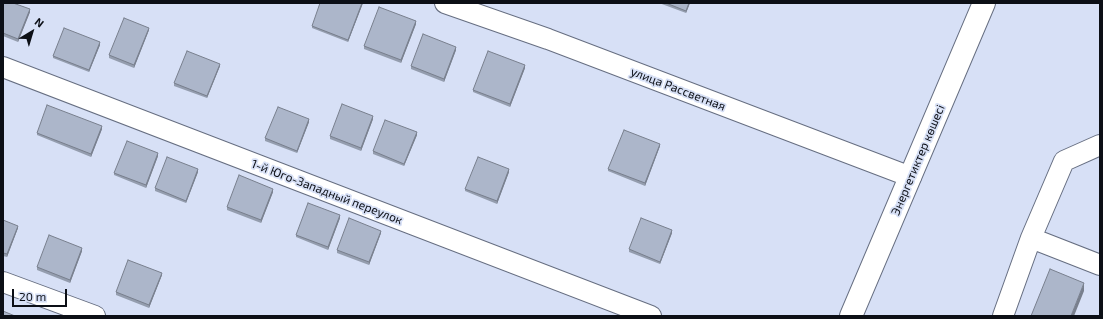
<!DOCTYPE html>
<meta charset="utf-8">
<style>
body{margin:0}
#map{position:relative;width:1103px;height:319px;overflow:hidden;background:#d7e0f6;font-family:"Exo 2",sans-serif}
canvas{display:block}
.frame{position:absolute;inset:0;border:4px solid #0c0f16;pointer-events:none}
.north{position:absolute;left:12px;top:12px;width:40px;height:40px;-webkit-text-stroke:3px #d7e0f6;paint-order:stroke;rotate:38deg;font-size:11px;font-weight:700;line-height:16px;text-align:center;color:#0c0f16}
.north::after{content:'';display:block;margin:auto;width:14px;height:18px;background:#0c0f16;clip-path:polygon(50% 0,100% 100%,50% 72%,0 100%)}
.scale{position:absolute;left:12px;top:289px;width:55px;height:18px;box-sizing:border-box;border:2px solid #0c0f16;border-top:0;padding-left:5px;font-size:12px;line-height:14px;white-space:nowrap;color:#0c0f16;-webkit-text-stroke:3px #d7e0f6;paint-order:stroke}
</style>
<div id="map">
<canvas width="1103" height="319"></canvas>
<div class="frame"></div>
<div class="north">N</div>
<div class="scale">20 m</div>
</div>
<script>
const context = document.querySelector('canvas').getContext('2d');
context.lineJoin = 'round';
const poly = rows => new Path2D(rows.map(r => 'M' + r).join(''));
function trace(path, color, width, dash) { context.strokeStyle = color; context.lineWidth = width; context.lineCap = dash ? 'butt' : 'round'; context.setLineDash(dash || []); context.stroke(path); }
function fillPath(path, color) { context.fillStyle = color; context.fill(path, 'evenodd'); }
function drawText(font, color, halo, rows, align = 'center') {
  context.font = font + ' "Exo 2",sans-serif'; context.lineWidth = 3.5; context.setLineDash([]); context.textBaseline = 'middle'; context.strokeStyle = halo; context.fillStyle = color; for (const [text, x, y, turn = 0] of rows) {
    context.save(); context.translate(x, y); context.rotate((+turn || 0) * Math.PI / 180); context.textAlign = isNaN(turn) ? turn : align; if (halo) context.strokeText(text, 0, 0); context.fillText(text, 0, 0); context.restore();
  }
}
const minor = poly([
 [445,3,548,39,911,177],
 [3,67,651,316],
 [1031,238,1100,265],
 [3,282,95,316],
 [1003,316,1031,238,1064,161,1100,145]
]);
const major = poly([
 [851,316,984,3]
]);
trace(minor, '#666e81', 22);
trace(major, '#666e81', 24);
trace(minor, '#fff', 20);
trace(major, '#fff', 22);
fillPath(poly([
 [3,3,30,12,18,42,3,36],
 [363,3,348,42,312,28,312,26],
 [659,3,690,3,686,13],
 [416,24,401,63,364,49,364,46],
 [149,30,134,68,109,58,109,55],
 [100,45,89,72,53,58,53,56],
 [456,50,444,82,411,69,411,66],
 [220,66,207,98,174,86,174,83],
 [525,68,510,107,473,92,473,90],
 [373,119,361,151,330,139,330,136],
 [309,122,297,153,265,141,265,138],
 [102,129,91,157,37,135,37,133],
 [417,135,404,166,373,154,373,151],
 [660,146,645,186,608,171,608,169],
 [158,156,146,188,114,175,114,173],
 [198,172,186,203,155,191,155,188],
 [509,172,497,204,465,191,465,189],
 [273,192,261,223,227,210,227,207],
 [340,218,328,250,296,237,296,235],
 [3,220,18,228,7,257,3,256],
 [381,233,369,265,337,253,337,250],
 [672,233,660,264,629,252,629,249],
 [82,251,70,283,37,270,37,267],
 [162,275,149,308,116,295,116,292]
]), '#949dae');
fillPath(poly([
 [362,3,363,3,348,42,348,40],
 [689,3,690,3,686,13,686,11],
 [30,9,30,12,18,42,18,39],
 [416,21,416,24,401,63,401,60],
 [149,28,149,30,134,68,134,65],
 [100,42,100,45,89,72,89,70],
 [456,47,456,50,444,82,444,79],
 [220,64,220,66,207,98,207,96],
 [525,65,525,68,510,107,510,104],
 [373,116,373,119,361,151,361,148],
 [309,119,309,122,297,153,297,151],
 [102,126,102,129,91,157,91,154],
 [417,132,417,135,404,166,404,164],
 [660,144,660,146,645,186,645,183],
 [158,153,158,156,146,188,146,185],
 [198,169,198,172,186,203,186,201],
 [509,169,509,172,497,204,497,201],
 [273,189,273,192,261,223,261,220],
 [340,215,340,218,328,250,328,247],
 [18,226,18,228,7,257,7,254],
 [672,230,672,233,660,264,660,262],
 [381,231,381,233,369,265,369,262],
 [82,248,82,251,70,283,70,280],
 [162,273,162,275,149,308,149,305],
 [1084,283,1084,291,1074,316,1071,316]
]), '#787f8d');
const building = poly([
 [3,3,13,3,30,9,18,39,3,33,3,3],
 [320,3,362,3,348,40,312,26,320,3],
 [666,3,689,3,686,11,666,3],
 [379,7,416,21,401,60,364,46,379,7],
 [124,18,149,28,134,65,109,55,124,18],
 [64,28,100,42,89,70,53,56,64,28],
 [423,34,456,47,444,79,411,66,423,34],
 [187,51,220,64,207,96,174,83,187,51],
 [488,51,525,65,510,104,473,90,488,51],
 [342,104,373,116,361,148,330,136,342,104],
 [47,105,102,126,91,154,37,133,47,105],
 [278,107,309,119,297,151,265,138,278,107],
 [385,120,417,132,404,164,373,151,385,120],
 [624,130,660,144,645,183,608,169,624,130],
 [127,141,158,153,146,185,114,173,127,141],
 [167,157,198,169,186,201,155,188,167,157],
 [478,157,509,169,497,201,465,189,478,157],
 [239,175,273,189,261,220,227,207,239,175],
 [308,203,340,215,328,247,296,235,308,203],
 [349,218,381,231,369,262,337,250,349,218],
 [641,218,672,230,660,262,629,249,641,218],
 [3,220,18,226,7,254,3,253,3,220],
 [49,235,82,248,70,280,37,267,49,235],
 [128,260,162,273,149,305,116,292,128,260],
 [1050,269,1084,283,1071,316,1031,316,1050,269],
 [3,311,15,316,3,316,3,311]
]);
fillPath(building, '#acb6ca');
trace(building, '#787f8d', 1);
drawText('12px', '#0c0f16', '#d7e0f6', [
 ["улица Рассветная",678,89,21],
 ["Энергетиктер көшесі",918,160,-67],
 ["1-й Юго-Западный переулок",327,192,21]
]);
</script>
